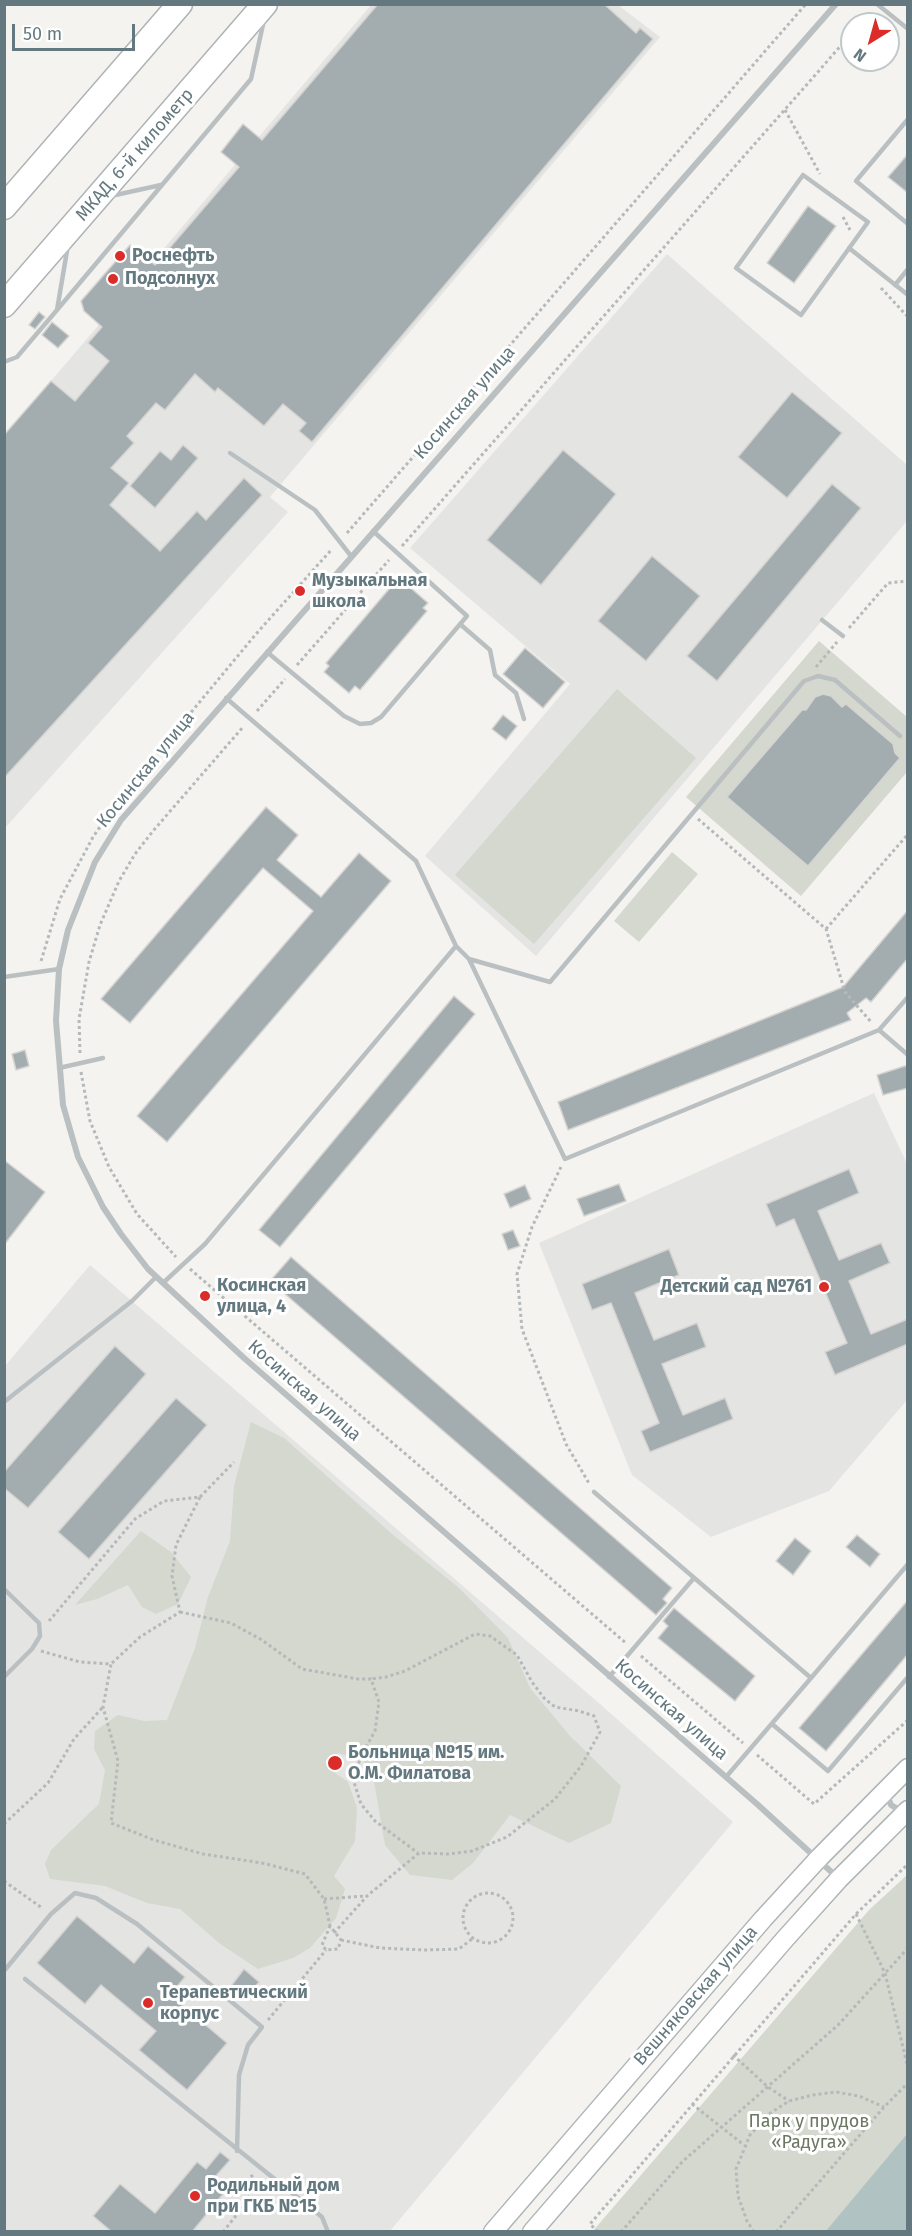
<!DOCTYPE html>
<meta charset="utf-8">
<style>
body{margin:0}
#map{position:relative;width:912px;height:2236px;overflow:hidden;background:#f4f3ef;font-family:"Fira Sans",sans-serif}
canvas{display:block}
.frame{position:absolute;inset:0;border:6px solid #64797f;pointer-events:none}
.north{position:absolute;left:840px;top:12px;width:60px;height:60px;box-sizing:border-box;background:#fff;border:2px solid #c1c9cc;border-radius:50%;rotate:217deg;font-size:16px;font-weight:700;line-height:24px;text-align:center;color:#64797f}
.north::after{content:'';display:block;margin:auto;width:21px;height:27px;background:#db2c29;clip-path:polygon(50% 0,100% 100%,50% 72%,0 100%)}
.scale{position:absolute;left:12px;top:24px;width:123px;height:27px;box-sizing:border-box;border:3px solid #64797f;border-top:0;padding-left:8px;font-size:18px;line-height:21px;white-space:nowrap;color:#64797f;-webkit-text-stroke:4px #fff;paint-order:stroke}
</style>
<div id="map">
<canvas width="912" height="2236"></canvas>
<div class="frame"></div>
<div class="north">N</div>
<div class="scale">50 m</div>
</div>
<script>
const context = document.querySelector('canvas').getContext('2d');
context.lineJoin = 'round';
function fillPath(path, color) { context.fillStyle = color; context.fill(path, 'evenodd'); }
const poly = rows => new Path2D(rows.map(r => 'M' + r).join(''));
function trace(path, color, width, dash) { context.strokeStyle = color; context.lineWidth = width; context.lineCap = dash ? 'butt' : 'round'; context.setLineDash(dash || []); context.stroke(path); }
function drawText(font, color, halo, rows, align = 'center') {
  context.font = font + ' "Fira Sans",sans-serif'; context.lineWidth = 6; context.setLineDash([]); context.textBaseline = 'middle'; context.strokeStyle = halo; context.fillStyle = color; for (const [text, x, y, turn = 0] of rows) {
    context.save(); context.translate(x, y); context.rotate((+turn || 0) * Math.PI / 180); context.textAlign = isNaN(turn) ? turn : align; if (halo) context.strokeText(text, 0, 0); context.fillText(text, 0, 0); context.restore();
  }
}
fillPath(poly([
 [371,5,618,5,660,37,270,497,288,512,5,828,5,435],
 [667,254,907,465,907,521,536,956,425,856,570,684,410,548],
 [874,1093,907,1164,907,1400,829,1491,711,1537,632,1475,539,1243],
 [90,1265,600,1704,733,1822,390,2231,5,2232,5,1366]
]), '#e4e4e3');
fillPath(poly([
 [819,641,907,717,907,772,801,896,686,797],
 [617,689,696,758,534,944,455,875],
 [672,852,698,874,639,942,614,921],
 [251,1422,284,1438,392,1534,459,1588,508,1638,530,1688,570,1736,621,1786,611,1823,569,1843,510,1815,473,1863,452,1880,410,1875,385,1845,372,1770,362,1760,338,1753,331,1770,348,1782,357,1808,355,1841,334,1876,345,1889,336,1918,310,1948,293,1958,258,1969,219,1943,180,1909,147,1903,105,1886,50,1879,45,1864,51,1850,99,1804,105,1770,94,1749,95,1731,118,1715,144,1721,167,1720,195,1648,208,1597,230,1541,234,1486],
 [141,1531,171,1552,191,1577,178,1604,156,1614,142,1607,128,1585,97,1599,75,1605],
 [907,1875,907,2231,592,2232,869,1910]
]), '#d4d8cf');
fillPath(poly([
 [907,2134,907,2231,826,2231]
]), '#b1c2c3');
const building = poly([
 [378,4,604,4,636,33,640,28,653,39,312,442,299,431,306,423,283,404,264,426,218,388,215,392,195,374,165,410,156,403,127,436,134,443,111,468,129,483,110,505,160,551,197,511,206,520,244,478,262,495,4,778,4,435,51,381,75,401,109,361,88,343,102,327,84,311,81,301,130,245,155,265,239,167,221,152,243,124,262,140,378,4],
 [908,154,908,193,888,177,908,154],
 [808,206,836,226,794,283,767,263,808,206],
 [39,312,45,317,35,329,29,325,39,312],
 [52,322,69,336,58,348,42,335,52,322],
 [792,392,842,433,787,498,738,457,792,392],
 [183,445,198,458,155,508,130,486,160,451,171,460,183,445],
 [563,450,616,494,541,585,487,540,563,450],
 [832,484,861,508,717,681,687,656,832,484],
 [652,556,700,596,646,661,598,621,652,556],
 [395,582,401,587,405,583,428,603,423,608,427,611,360,690,355,686,349,693,324,672,329,666,326,663,395,582],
 [525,648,565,682,543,708,503,674,525,648],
 [823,694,831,696,842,707,846,704,893,744,895,753,900,758,808,866,727,797,802,710,806,710,815,697,823,694],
 [503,715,517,726,506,740,492,729,503,715],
 [266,807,298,835,277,860,321,897,359,853,391,881,167,1142,137,1116,313,911,263,868,130,1023,101,999,266,807],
 [908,910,908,958,871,1002,866,998,847,1013,851,1020,568,1130,558,1102,843,987,908,910],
 [454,996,475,1014,280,1247,259,1230,454,996],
 [25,1050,29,1066,16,1070,12,1054,25,1050],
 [908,1065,908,1088,883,1095,877,1075,908,1065],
 [4,1160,45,1192,4,1245,4,1160],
 [849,1169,859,1193,818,1211,839,1260,881,1243,890,1263,849,1281,871,1334,908,1319,908,1344,835,1375,825,1352,847,1343,794,1219,776,1227,766,1204,849,1169],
 [619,1184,626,1201,584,1216,577,1199,619,1184],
 [525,1185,531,1199,510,1208,504,1194,525,1185],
 [513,1230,520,1246,508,1250,502,1234,513,1230],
 [669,1249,679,1275,635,1293,654,1340,697,1323,706,1347,662,1364,683,1415,725,1398,733,1419,650,1452,641,1431,659,1423,611,1303,592,1310,582,1284,669,1249],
 [291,1257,672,1588,663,1599,667,1603,656,1615,270,1281,291,1257],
 [115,1346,146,1374,28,1508,4,1488,4,1472,115,1346],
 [176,1398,207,1425,89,1559,58,1532,176,1398],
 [857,1535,880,1554,870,1567,846,1547,857,1535],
 [795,1538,811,1551,793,1575,776,1561,795,1538],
 [908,1600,908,1654,826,1751,799,1728,908,1600],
 [674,1608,755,1676,735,1701,658,1638,668,1626,663,1621,674,1608],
 [77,1916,134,1963,148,1946,185,1977,170,1995,227,2043,187,2090,139,2050,156,2031,101,1985,85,2004,37,1963,77,1916],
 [244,1969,259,1982,246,1998,231,1986,244,1969],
 [220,2152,230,2160,215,2177,228,2188,192,2232,112,2232,93,2216,120,2184,155,2213,197,2162,206,2169,220,2152]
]);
fillPath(building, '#a3adb0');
trace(building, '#d5d4d2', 1.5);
const secondary = poly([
 [493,2232,763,1919,818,1859,908,1768],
 [532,2232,785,1939,839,1879,908,1810]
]);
const highway = poly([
 [4,207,180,4],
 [4,305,265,4]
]);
trace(secondary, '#adb5b7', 21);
trace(highway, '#aeb3b5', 27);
trace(poly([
 [860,24,871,12],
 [785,110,820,174],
 [843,217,850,230],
 [881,288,908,317],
 [347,533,806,4],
 [402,546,852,33],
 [849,628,888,583,908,581],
 [297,665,389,560],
 [816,667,837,642],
 [257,711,285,679],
 [698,819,826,929,845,992,872,1023],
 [826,929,908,834],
 [41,961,60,899,93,837,120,798,256,634,332,549],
 [80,1053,79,1019,89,962,100,925,119,881,135,854,153,831,243,727],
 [81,1072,90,1121,109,1167,137,1214,176,1257],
 [561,1167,532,1227,517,1274,522,1329,566,1444,590,1485],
 [190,1269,627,1644],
 [200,1497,234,1462],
 [180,1612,231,1623,262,1640,302,1669,358,1679,371,1679,379,1702,375,1731,362,1754,353,1779,361,1804,375,1821,418,1853],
 [49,1621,135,1519,164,1501,200,1497,176,1545,172,1576,180,1612,140,1637,111,1664],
 [41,1651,80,1662,111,1664,103,1707,118,1761,111,1823,154,1840,203,1854,262,1863,305,1874,324,1899,330,1926,341,1940,338,1949,326,1950,322,1945,330,1926],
 [641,1656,743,1743],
 [757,1755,814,1804,908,1720],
 [4,1824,48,1783,74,1739,103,1707],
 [4,1881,42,1908],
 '463 1918a25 25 0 1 1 50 0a25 25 0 1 1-50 0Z',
 [324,1899,365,1896],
 [856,1914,885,1973,908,2068],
 [334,1933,367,1896,419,1853,448,1854,472,1851,507,1837,555,1799,581,1766,600,1732,594,1716,579,1711,555,1707,544,1698,532,1682,517,1655,490,1636,475,1634,405,1671,386,1677,371,1679],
 [341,1940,380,1948,424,1950,459,1949,472,1939],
 [268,2020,326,1950],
 [733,2055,768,2087,789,2101],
 [692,2104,744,2145],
 [223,2232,246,2203,256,2183,250,2173],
 [598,2232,590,2224,856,1914,908,1864],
 [621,2232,682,2162,838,2025,908,1948],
 [754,2232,747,2221,738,2196,736,2169,750,2135,769,2114,789,2101,813,2095,836,2092,859,2096,884,2107],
 [776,2232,884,2107,908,2083]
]), '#b5b9ba', 3, [3, 3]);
trace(poly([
 [877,4,908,29],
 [908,119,856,181,908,224],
 [803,175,868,222,801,315,736,268,803,175],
 [111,196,161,185],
 [849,248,908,295],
 [895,285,908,269],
 [57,310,251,79,264,20],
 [4,362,17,357,57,310,68,245],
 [230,453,315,510,351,556],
 [822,620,843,636],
 [460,624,490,650,495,675,516,693,524,719],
 [267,652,344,716,360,724,371,723,381,717,467,616,373,531],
 [226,698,416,861,456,946,469,959,565,1159,879,1030,908,997],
 [469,959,550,982,804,681,818,676,835,680,900,736],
 [4,977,59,969],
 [879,1030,908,1055],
 [59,1068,103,1058],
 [163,1283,205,1244,456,946],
 [4,1402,132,1301,156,1277],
 [594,1492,811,1678,726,1777],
 [4,1589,39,1623,40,1636,32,1649,4,1677],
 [609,1677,694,1578],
 [811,1678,908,1564],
 [772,1724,828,1771,908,1677],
 [4,1971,51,1914,75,1893,96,1898,137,1924,262,2027,248,2045,239,2075,237,2151],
 [25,1979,322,2217,328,2232]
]), '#bac0c2', 4.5);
trace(poly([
 [836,4,121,820,95,862,68,930,59,969,56,1021,63,1105,78,1157,103,1207,121,1234,148,1269,244,1358,757,1804,837,1877],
 [887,1795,891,1805,896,1808,905,1808]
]), '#bac0c2', 6);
trace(secondary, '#fff', 18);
trace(highway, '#fff', 24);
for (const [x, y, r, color] of [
 [120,256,6,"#db2c29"],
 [113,279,6,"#db2c29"],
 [300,591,6,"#db2c29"],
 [824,1287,6,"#db2c29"],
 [205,1296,6,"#db2c29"],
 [335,1763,8,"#db2c29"],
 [148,2003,6,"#db2c29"],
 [195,2196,6,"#db2c29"]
]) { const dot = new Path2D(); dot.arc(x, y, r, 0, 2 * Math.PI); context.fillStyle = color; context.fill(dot); trace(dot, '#fff', 2); }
drawText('18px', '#64797f', '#fff', [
 ["МКАД, 6-й километр",135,155,-49],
 ["Косинская улица",465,403,-49],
 ["Косинская улица",146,770,-51],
 ["Косинская улица",304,1391,41],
 ["Косинская улица",671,1710,41],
 ["Вешняковская улица",696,1996,-49]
]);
drawText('bold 18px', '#64797f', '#fff', [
 ["Роснефть",132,256],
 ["Подсолнух",125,279],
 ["Музыкальная",312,581],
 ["школа",312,602],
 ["Косинская",217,1286],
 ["улица, 4",217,1307],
 ["Детский сад №761",812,1287,"right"],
 ["Больница №15 им.",348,1753],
 ["О.М. Филатова",348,1774],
 ["Терапевтический",160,1993],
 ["корпус",160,2014],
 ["Родильный дом",207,2186],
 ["при ГКБ №15",207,2207]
], 'left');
drawText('18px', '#6b7762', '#fff', [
 ["Парк у прудов",809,2122],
 ["«Радуга»",809,2143]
]);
</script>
